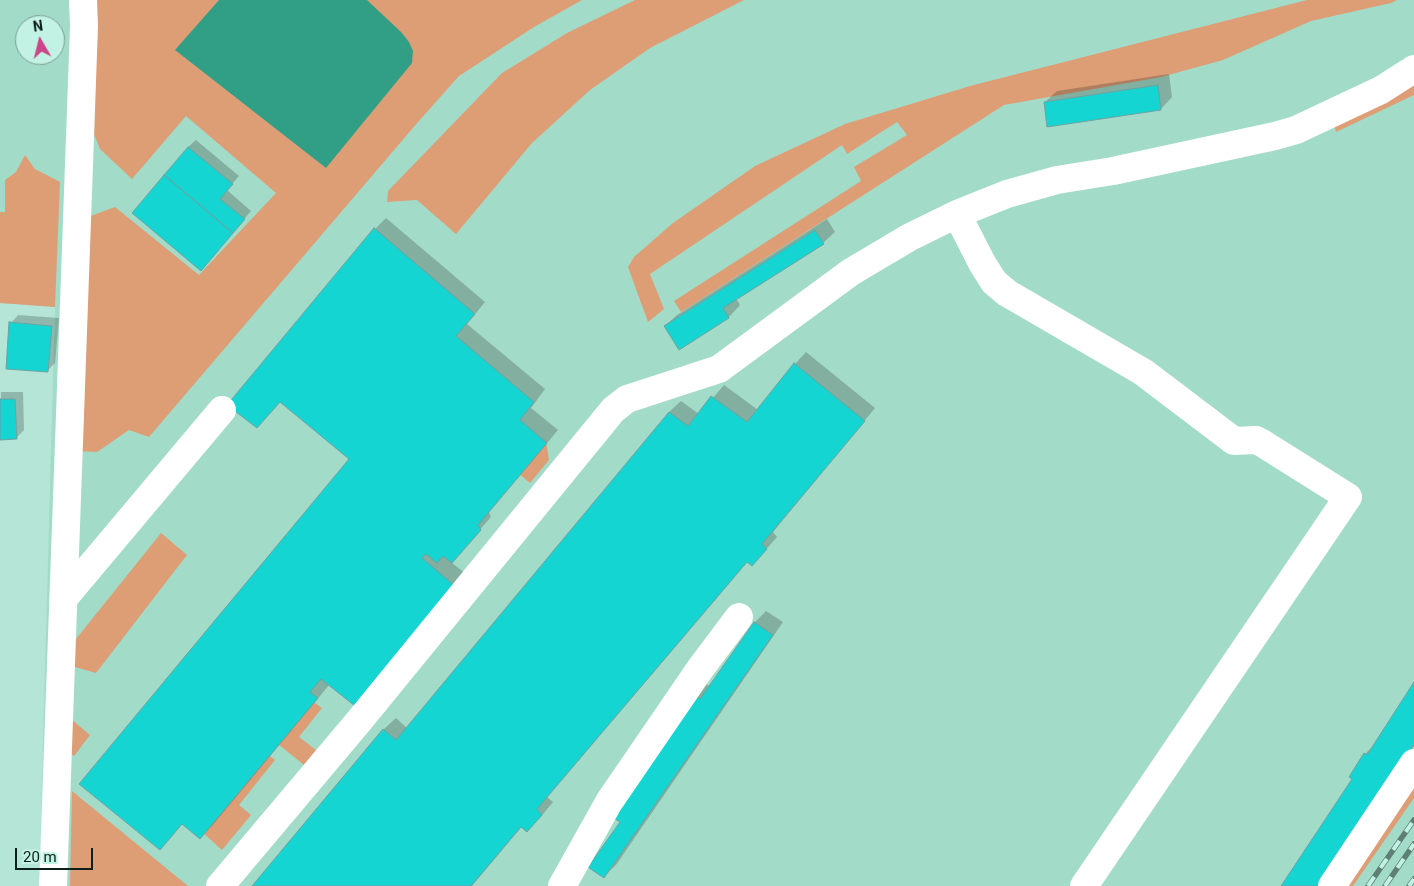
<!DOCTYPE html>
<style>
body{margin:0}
#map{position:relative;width:1414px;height:886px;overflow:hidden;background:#b5e5d6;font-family:Roboto,sans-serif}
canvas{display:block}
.north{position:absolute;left:15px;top:15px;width:50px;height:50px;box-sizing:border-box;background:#c2f2e3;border:1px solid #799e92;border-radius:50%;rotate:352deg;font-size:14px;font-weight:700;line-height:20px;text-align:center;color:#0c1f19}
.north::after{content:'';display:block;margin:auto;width:18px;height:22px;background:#cb4688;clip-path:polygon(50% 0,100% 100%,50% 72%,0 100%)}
.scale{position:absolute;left:15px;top:848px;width:78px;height:22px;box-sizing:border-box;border:2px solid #0c1f19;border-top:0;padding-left:6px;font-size:15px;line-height:18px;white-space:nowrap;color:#0c1f19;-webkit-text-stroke:4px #c2f2e3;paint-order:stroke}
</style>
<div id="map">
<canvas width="1414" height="886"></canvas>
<div class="north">N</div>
<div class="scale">20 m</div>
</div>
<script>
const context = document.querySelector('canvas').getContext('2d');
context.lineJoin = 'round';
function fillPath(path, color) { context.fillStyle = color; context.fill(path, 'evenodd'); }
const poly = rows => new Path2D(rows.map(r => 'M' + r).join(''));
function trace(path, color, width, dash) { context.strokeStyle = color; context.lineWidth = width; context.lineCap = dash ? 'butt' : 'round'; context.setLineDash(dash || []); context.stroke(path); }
fillPath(poly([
 [0,0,1414,0,1414,886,39,886,55,307,0,303],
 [25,25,55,25,55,55,25,55]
]), '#a3dbc9');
fillPath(poly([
 [97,0,582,0,534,27,459,76,418,122,149,437,129,430,97,452,75,451,88,217,115,207,199,275,276,193,186,116,132,179,100,149,94,134],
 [635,0,744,0,650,48,590,90,532,143,456,234,417,200,387,202,388,191,502,73,567,33],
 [1307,0,1397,0,1391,3,1311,21,1223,60,1161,77,1004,105,681,312,674,301,861,181,854,167,907,135,897,122,847,154,842,145,650,274,664,309,648,322,628,267,634,257,673,223,755,166,845,124,970,86],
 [1414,85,1414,95,1336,132,1334,124],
 [25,155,35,169,60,182,55,307,0,303,0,212,5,212,5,180,16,172],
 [546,441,549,460,530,483,519,474],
 [161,533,187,555,96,673,68,665,68,649],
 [312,701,322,708,299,737,316,750,304,765,278,744],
 [65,714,90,735,74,756,66,751],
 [267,754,275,760,239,805,251,815,222,850,203,833],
 [1414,787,1414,798,1353,886,1345,886],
 [72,791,188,886,70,886]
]), '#dd9e76');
fillPath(poly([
 [219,0,367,0,401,32,409,42,413,51,412,63,326,168,175,50]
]), '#319f85');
fillPath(poly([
 [1169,74,1172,97,1161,109,1045,102,1057,91],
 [196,140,239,176,227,190,251,211,212,257,188,147],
 [386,218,485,302,467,324,545,389,531,408,558,430,489,512,491,517,451,562,466,574,330,684,212,826,200,837,183,823,160,849,351,459,375,229],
 [827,219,835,232,823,243,736,298,740,305,729,317,679,348,665,326,677,315],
 [18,315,59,318,55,363,47,371,11,323],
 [806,352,875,408,773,532,777,537,763,553,748,561,547,797,553,802,539,819,522,826,472,886,253,886,384,729,396,718,407,728,669,412,681,401,699,414,724,385,758,410,795,364],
 [1,392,23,392,24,430,16,438,0,438],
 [766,611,783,622,616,865,604,876,621,822,705,683,710,687,755,622],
 [1414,684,1414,746,1322,886,1283,886,1353,778,1365,754,1373,746]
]), '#0003');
const building = poly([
 [1158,85,1161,110,1047,127,1044,102,1158,85],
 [188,147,233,184,220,199,245,219,233,233,164,175,188,147],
 [164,175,233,233,201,271,132,213,164,175],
 [374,228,475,314,456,336,534,402,520,420,547,443,478,525,481,530,452,563,443,556,437,563,426,554,422,558,455,586,355,706,321,679,310,692,318,698,200,839,182,824,160,850,79,784,349,459,280,402,257,428,227,405,374,228],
 [815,230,824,244,723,308,729,318,679,350,664,326,815,230],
 [9,322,52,326,48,372,6,369,9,322],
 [794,363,865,421,762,544,767,549,752,566,747,562,537,809,542,815,527,832,521,827,471,886,252,886,383,729,396,740,669,412,688,426,711,396,747,422,794,363],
 [0,399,15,399,17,439,0,440,0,399],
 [754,622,773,635,604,878,598,874,588,867,620,822,609,815,692,694,700,699,754,622],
 [1414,682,1414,744,1321,886,1281,886,1352,779,1349,777,1364,753,1367,755,1414,682]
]);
fillPath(building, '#15d5d2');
trace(building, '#6fa2a0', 1);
trace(poly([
 [957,214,982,263,994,282,1007,293,1143,372,1234,441,1256,440,1262,443,1348,497,1084,886],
 [64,598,222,410],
 [53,886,84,26,83,0],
 [220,886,359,721,613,410,627,399,719,369,851,272,910,237,957,214,1007,194,1057,180,1113,171,1275,136,1296,130,1381,90,1414,69],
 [562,886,609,802,700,669,739,617],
 [1332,886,1414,763]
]), '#fff', 28);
const rail = poly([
 [1368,886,1414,820],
 [1385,886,1414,844],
 [1409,886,1414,879]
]);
trace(rail, '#5e7f74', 5.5);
trace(rail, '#c2f2e3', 4, [11]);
</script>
